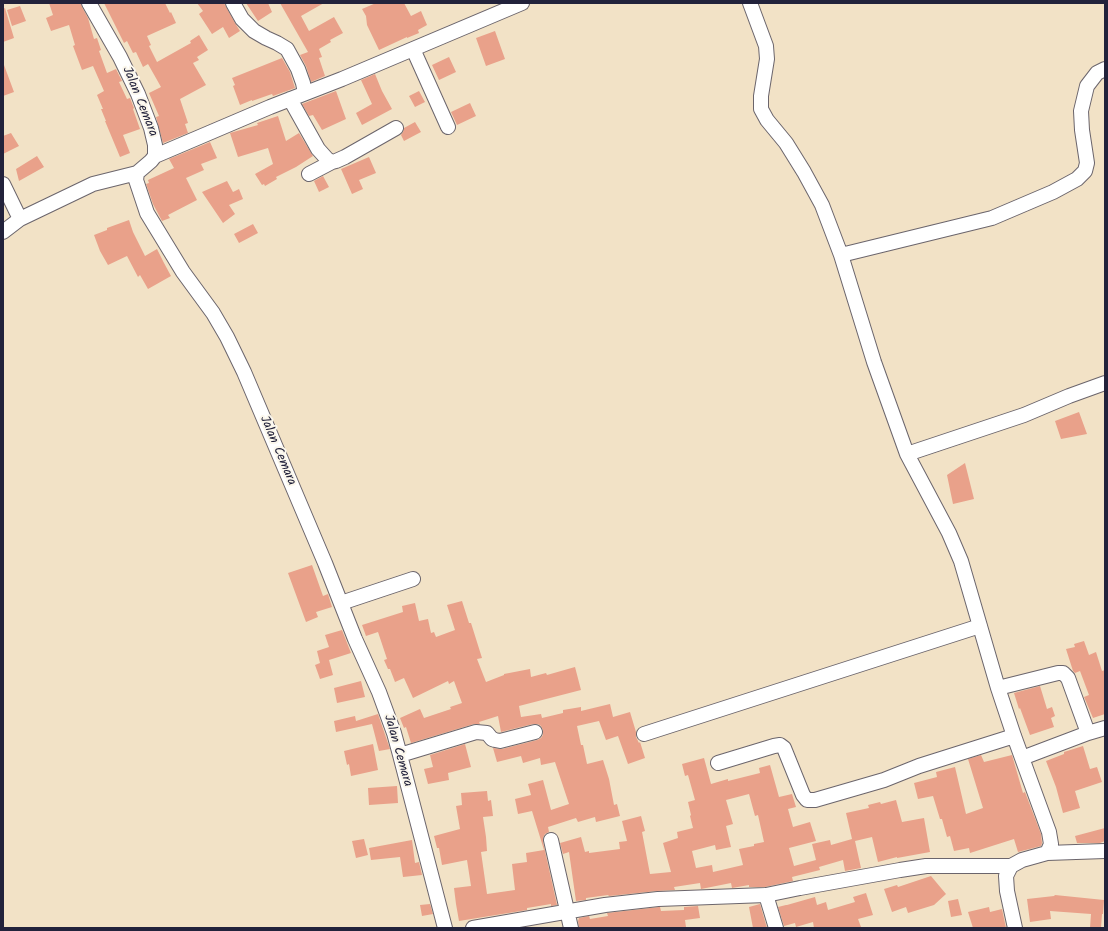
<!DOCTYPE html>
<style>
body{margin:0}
#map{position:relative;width:1108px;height:931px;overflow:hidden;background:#f2e2c6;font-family:Kalam,sans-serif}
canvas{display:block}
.frame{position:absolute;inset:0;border:4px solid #22223b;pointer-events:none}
</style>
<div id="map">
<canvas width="1108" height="931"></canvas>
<div class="frame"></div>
</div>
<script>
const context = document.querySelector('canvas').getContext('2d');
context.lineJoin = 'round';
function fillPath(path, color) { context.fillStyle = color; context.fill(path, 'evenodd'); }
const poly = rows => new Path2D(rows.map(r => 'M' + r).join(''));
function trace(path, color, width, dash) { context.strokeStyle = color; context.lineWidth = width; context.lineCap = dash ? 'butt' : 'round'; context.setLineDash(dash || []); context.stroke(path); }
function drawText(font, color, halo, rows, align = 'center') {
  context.font = font + ' Kalam,sans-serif'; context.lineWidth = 4; context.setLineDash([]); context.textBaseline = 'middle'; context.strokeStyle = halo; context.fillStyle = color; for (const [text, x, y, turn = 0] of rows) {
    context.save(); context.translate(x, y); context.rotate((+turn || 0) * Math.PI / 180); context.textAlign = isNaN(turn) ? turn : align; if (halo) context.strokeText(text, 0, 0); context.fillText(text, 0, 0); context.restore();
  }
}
fillPath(poly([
 [49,3,81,3,82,7,88,18,94,39,97,38,101,50,99,51,107,73,116,69,122,81,119,82,127,99,130,98,134,108,133,109,140,129,123,135,130,153,120,157,105,121,106,121,101,109,103,109,97,95,104,91,93,66,82,70,73,46,75,45,69,25,51,31,46,18,53,15],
 [104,3,165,3,170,13,171,12,176,23,147,36,151,45,149,46,157,62,191,43,190,41,199,35,208,50,197,57,199,60,193,63,206,85,180,99,188,123,185,124,188,133,163,143,156,117,159,116,149,93,161,87,148,64,143,67,136,52,133,53,127,41,124,43],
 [197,3,224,3,235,23,240,31,229,38,223,27,212,34,199,14,203,11],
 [246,3,268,3,272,12,258,21],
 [280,3,324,3,301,16,309,31,334,17,343,33,330,40,331,42,319,49,322,57,319,58,325,76,311,82,306,66,300,55,308,52],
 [376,3,404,3,411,16,421,11,427,25,418,30,419,33,407,38,407,37,379,50,367,25,366,16,362,9],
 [20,6,26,21,12,26,7,10],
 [5,8,14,38,3,42,3,9],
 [495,31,505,59,486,66,476,38],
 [449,57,456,72,439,80,432,65],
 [282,58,290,72,295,88,273,96,272,94,252,101,252,100,240,105,233,86,235,85,232,78],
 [4,65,14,92,3,96,3,66],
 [375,74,382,91,392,109,362,125,356,113,372,104,361,80],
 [336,91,346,119,322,130,313,115,309,116,302,104],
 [419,91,425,102,415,107,409,96],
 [470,103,476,116,457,125,451,112],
 [278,116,286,141,299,133,313,156,296,167,276,177,277,179,265,186,264,184,262,185,255,174,273,164,268,148,238,157,230,133,258,125,257,123],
 [415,122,421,132,404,141,401,135,403,132,404,128],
 [11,133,19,146,3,154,3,136],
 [210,142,217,158,201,164,204,170,186,178,197,200,168,215,170,218,162,221,153,204,146,184,149,183,148,180,174,168,169,159],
 [37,156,44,167,19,181,16,169],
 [369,157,376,173,359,180,363,189,352,194,341,169],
 [323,176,329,187,319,192,314,181],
 [227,181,233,192,239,189,243,199,229,205,235,214,223,223,202,192],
 [129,220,133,232,145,256,157,249,164,263,171,276,148,289,140,275,138,277,127,256,108,265,100,251,94,235,107,230,107,228],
 [253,224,258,233,239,243,234,234],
 [1079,412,1087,434,1061,439,1055,421],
 [965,463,974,499,953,504,947,475],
 [312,565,323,596,328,594,332,607,316,612,318,617,306,622,288,573],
 [462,601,469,623,471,623,482,658,477,659,486,682,504,675,504,674,530,669,531,677,546,673,547,675,575,667,581,690,519,706,521,717,541,714,542,718,563,713,563,710,581,707,581,711,610,704,613,717,630,712,636,732,636,737,639,743,640,742,645,758,628,764,618,736,606,740,599,721,577,726,581,745,583,745,587,764,603,760,609,779,614,805,617,804,620,816,596,822,595,817,578,822,576,818,548,827,549,832,545,834,543,838,543,842,557,905,551,906,551,904,527,908,527,910,459,921,456,904,454,888,471,886,467,860,442,865,439,848,437,848,434,836,460,829,456,806,462,805,461,793,487,791,488,801,491,800,493,816,483,817,486,837,487,851,481,852,487,894,515,890,512,864,527,862,526,853,544,850,532,811,518,814,515,799,531,795,528,784,543,780,551,810,569,804,555,762,541,765,540,758,523,763,521,756,497,762,493,748,502,749,537,740,541,738,543,735,543,730,541,726,538,724,533,724,501,732,498,716,479,722,480,724,474,724,411,743,406,727,404,728,400,718,420,709,424,718,451,709,450,707,462,703,454,681,449,684,448,681,413,698,404,678,395,682,390,669,388,669,384,660,387,659,378,632,366,636,362,625,403,612,402,606,415,603,419,621,428,619,431,633,434,632,436,637,455,630,447,605],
 [342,630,351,653,329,660,333,675,320,679,315,665,320,663,317,651,329,647,325,635],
 [1084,641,1089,655,1096,652,1102,671,1105,670,1105,714,1093,718,1084,697,1089,695,1080,671,1075,673,1073,671,1066,649,1075,647,1074,644],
 [361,681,365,697,337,703,334,688],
 [1040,686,1047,709,1052,707,1055,716,1051,718,1054,727,1030,735,1020,708,1019,709,1014,693],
 [378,714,390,749,379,751,372,724,336,732,334,721,355,716,356,721],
 [373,744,378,770,351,776,349,764,347,765,344,751],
 [465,744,471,767,448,773,449,780,428,784,424,769,433,767,430,755],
 [1083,746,1090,769,1097,767,1102,782,1075,791,1080,808,1063,813,1056,787,1046,761,1064,754,1064,752],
 [981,755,984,762,1012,755,1023,793,1025,792,1041,834,1042,843,1041,846,1018,852,1014,839,970,853,969,848,954,851,950,836,947,837,942,819,940,819,933,796,918,799,914,783,937,777,936,772,955,767,966,814,983,808,968,759],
 [704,758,711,784,728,779,728,781,760,773,759,768,770,765,779,797,792,794,796,807,788,809,793,827,810,822,816,841,789,848,794,866,816,860,812,844,830,840,831,845,852,839,846,813,869,808,868,805,880,802,881,804,896,800,902,822,924,818,930,852,897,858,897,857,878,862,872,837,855,841,861,868,845,871,843,860,819,867,820,870,792,877,793,881,765,887,749,887,749,885,732,888,731,883,701,889,700,883,674,887,675,890,657,891,609,896,608,895,586,898,586,900,576,901,569,852,563,854,560,843,581,837,585,852,589,851,589,853,620,849,619,842,627,841,622,821,641,816,645,831,642,832,650,874,671,872,663,843,678,838,677,832,693,828,690,816,691,815,688,802,695,800,688,775,685,776,682,764],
 [749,794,755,816,758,815,764,842,754,844,754,846,739,849,743,865,713,872,712,865,696,868,692,851,715,845,716,850,731,847,726,826,733,824,726,800],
 [397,786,398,803,369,805,368,788],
 [1105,828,1105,841,1100,843,1077,843,1075,836],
 [364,839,368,855,356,858,352,841],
 [412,840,415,863,419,862,422,875,403,877,400,857,371,860,369,848],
 [931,876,946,894,934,905,908,913,906,907,892,912,884,889,897,885,898,887],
 [866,893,873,915,858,919,861,927,856,928,814,928,813,922,796,927,795,923,784,926,778,907,786,905,787,905,815,897,817,905,826,902,828,910,855,902,853,897],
 [1055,895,1104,900,1103,914,1102,914,1101,928,1090,928,1091,914,1050,911,1051,919,1030,922,1027,899,1054,896],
 [958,899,962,915,951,917,948,901],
 [430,904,433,914,422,916,420,905],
 [760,904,767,928,753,928,749,907],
 [698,906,700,918,685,920,686,927,674,928,579,928,578,921,579,918,589,916,590,919,608,916,607,913,659,907,660,907,661,911,684,910,684,907],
 [989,907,990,912,1002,909,1006,928,973,928,968,912]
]), '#e9a18a');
const minor = poly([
 [89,3,120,57,138,94,151,128,155,145,155,156,151,161,137,173,136,180,147,213,183,272,213,313,227,337,244,372,325,563,355,639,379,692,394,733,400,755,445,928],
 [233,3,242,19,254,31,266,38,277,43,287,49,298,69,303,83,305,93],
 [750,3,766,46,767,59,761,96,761,109,767,120,786,143,804,172,822,205,841,255,874,362,907,454,949,533,961,561,998,688,1014,736,1049,832,1051,844,1047,853,1022,860,1011,866,1006,876,1007,891,1015,928],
 [413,49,448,127],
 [290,99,318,149,327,159,332,162,336,161,345,157,396,128],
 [155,156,270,107,342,79,522,3],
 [309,174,332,162],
 [3,184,20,219],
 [3,232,20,219,93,184,137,173],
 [841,255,992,218,1053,192,1077,179,1085,171,1087,163,1082,130,1081,111,1087,86,1097,73,1105,69],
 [907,454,1024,415,1069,396,1105,383],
 [341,603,413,579],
 [998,688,1058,673,1063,673,1068,678,1088,733],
 [644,734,980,626],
 [400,755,476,732,487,733,492,739,495,740,500,741,535,732],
 [1022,758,1088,733,1105,728],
 [718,763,774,746,780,745,784,748,803,795,807,800,815,800,884,780,919,766,1014,736],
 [551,840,571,928],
 [1047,853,1105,851],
 [766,895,776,928],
 [473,928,605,905,658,899,766,895,800,888,900,870,926,866,1011,866]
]);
trace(minor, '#6b656c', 16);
trace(minor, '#fff', 14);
drawText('13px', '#22223b', '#fbf7ec', [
 ["Jalan Cemara",139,102,68],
 ["Jalan Cemara",277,451,67],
 ["Jalan Cemara",397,751,74]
]);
</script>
